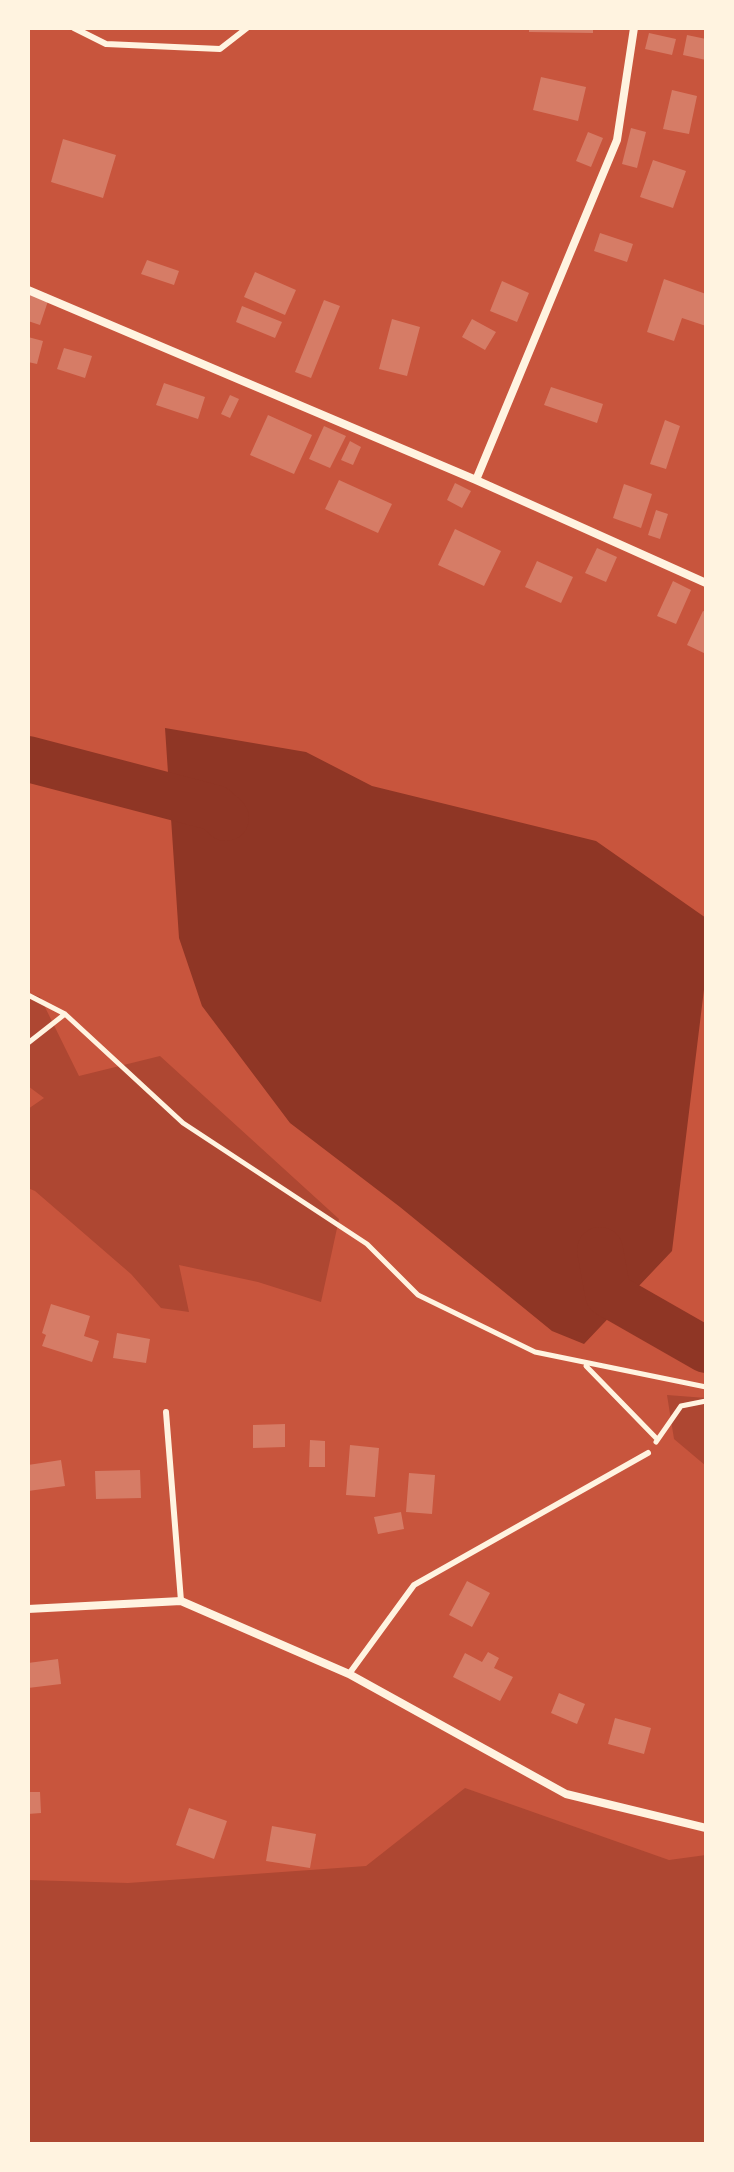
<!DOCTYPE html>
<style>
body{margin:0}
#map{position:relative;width:734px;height:2172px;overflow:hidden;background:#c8553d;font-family:"Nunito Sans",sans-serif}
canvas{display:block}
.frame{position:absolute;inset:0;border:30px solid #fff3e0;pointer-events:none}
</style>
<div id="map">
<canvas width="734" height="2172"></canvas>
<div class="frame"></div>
</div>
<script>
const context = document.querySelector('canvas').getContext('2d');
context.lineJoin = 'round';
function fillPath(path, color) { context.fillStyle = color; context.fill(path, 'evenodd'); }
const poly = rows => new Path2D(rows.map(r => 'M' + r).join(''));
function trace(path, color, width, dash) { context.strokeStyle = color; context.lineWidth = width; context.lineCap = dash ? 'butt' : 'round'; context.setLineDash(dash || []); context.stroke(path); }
fillPath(poly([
 [28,993,40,997,79,1076,160,1056,339,1219,321,1302,258,1282,179,1265,189,1312,161,1308,131,1274,35,1191,28,1188,28,1109,44,1098,28,1086],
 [667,1395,706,1398,706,1466,674,1439],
 [465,1788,669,1860,706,1855,706,2144,28,2144,28,1880,128,1883,366,1866]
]), '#ae4732');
fillPath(poly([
 [165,728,306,752,372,786,596,841,706,918,706,973,672,1251,584,1344,552,1331,400,1207,290,1123,202,1006,179,938]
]), '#8f3625');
trace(poly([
 [28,759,215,808,226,818],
 [600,1250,608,1294,706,1350]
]), '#8f3625', 46);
fillPath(poly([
 [529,28,593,28,593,33,529,32],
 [649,33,676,39,672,55,645,49],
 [687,35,706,39,706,60,683,55],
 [541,77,586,87,578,121,533,110],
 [672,90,697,96,689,134,663,129],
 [631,128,646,132,637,168,622,164],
 [588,132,603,138,591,167,576,161],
 [63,139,116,155,103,198,51,182],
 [653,160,686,171,673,208,640,197],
 [600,233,633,244,627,262,594,251],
 [147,260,179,271,174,285,141,274],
 [255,272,296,290,285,315,244,297],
 [664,279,706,294,706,326,682,318,674,341,647,332],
 [502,281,529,293,517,322,490,311],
 [28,294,48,301,40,325,28,321],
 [324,300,340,306,311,378,295,372],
 [242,306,282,322,275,338,236,322],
 [392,319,420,327,407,376,379,369],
 [472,319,496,332,485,350,462,337],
 [28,337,43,341,37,364,28,362],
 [64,348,92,356,85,378,57,369],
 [164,383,205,397,198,419,156,405],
 [551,387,603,404,597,423,544,405],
 [230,395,239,399,230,418,221,414],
 [268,415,312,435,294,474,250,455],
 [665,420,680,426,666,469,650,464],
 [324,426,346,436,330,468,309,459],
 [350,441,361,447,353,465,341,460],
 [339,480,392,504,378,533,325,509],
 [455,483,471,491,462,508,447,500],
 [624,484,652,494,641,528,613,518],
 [656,510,668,514,660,539,648,535],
 [455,529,501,551,484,586,438,565],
 [597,548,617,557,606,582,585,573],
 [537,561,573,577,561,603,525,587],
 [673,581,691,590,676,624,657,616],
 [703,611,706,612,706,654,687,645],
 [51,1304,90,1316,84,1336,99,1341,92,1362,42,1346,46,1335,42,1333],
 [117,1333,150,1339,146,1363,113,1358],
 [285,1424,285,1447,253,1448,253,1425],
 [310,1440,325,1441,325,1467,309,1467],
 [350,1445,379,1448,375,1497,346,1495],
 [61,1460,65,1486,28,1491,28,1465],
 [140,1470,141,1498,96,1499,95,1471],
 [409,1473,435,1475,432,1514,406,1512],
 [401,1512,404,1529,378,1534,374,1517],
 [467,1581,490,1593,472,1627,449,1615],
 [488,1652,499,1658,494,1668,513,1677,500,1701,453,1677,465,1653,482,1662],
 [58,1659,61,1684,28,1688,28,1663],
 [559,1693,585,1704,577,1724,551,1713],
 [615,1718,651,1728,644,1754,608,1744],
 [28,1792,40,1792,41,1813,28,1814],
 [189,1808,227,1821,214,1859,176,1845],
 [272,1826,316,1834,310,1868,266,1861]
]), '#d67c66');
trace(poly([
 [28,995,65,1014,183,1123,367,1244,418,1295,535,1352,706,1387],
 [28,1043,65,1014],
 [586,1366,657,1439],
 [656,1442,681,1406,706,1401]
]), '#fff3e0', 5);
trace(poly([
 [74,28,106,44,220,49,247,28],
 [166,1412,181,1601],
 [349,1674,414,1585,648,1453]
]), '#fff3e0', 6);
trace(poly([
 [28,290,476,480,706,583],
 [476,480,617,140,634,28],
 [28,1609,181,1601,349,1674,566,1794,706,1828]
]), '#fff3e0', 8);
</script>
